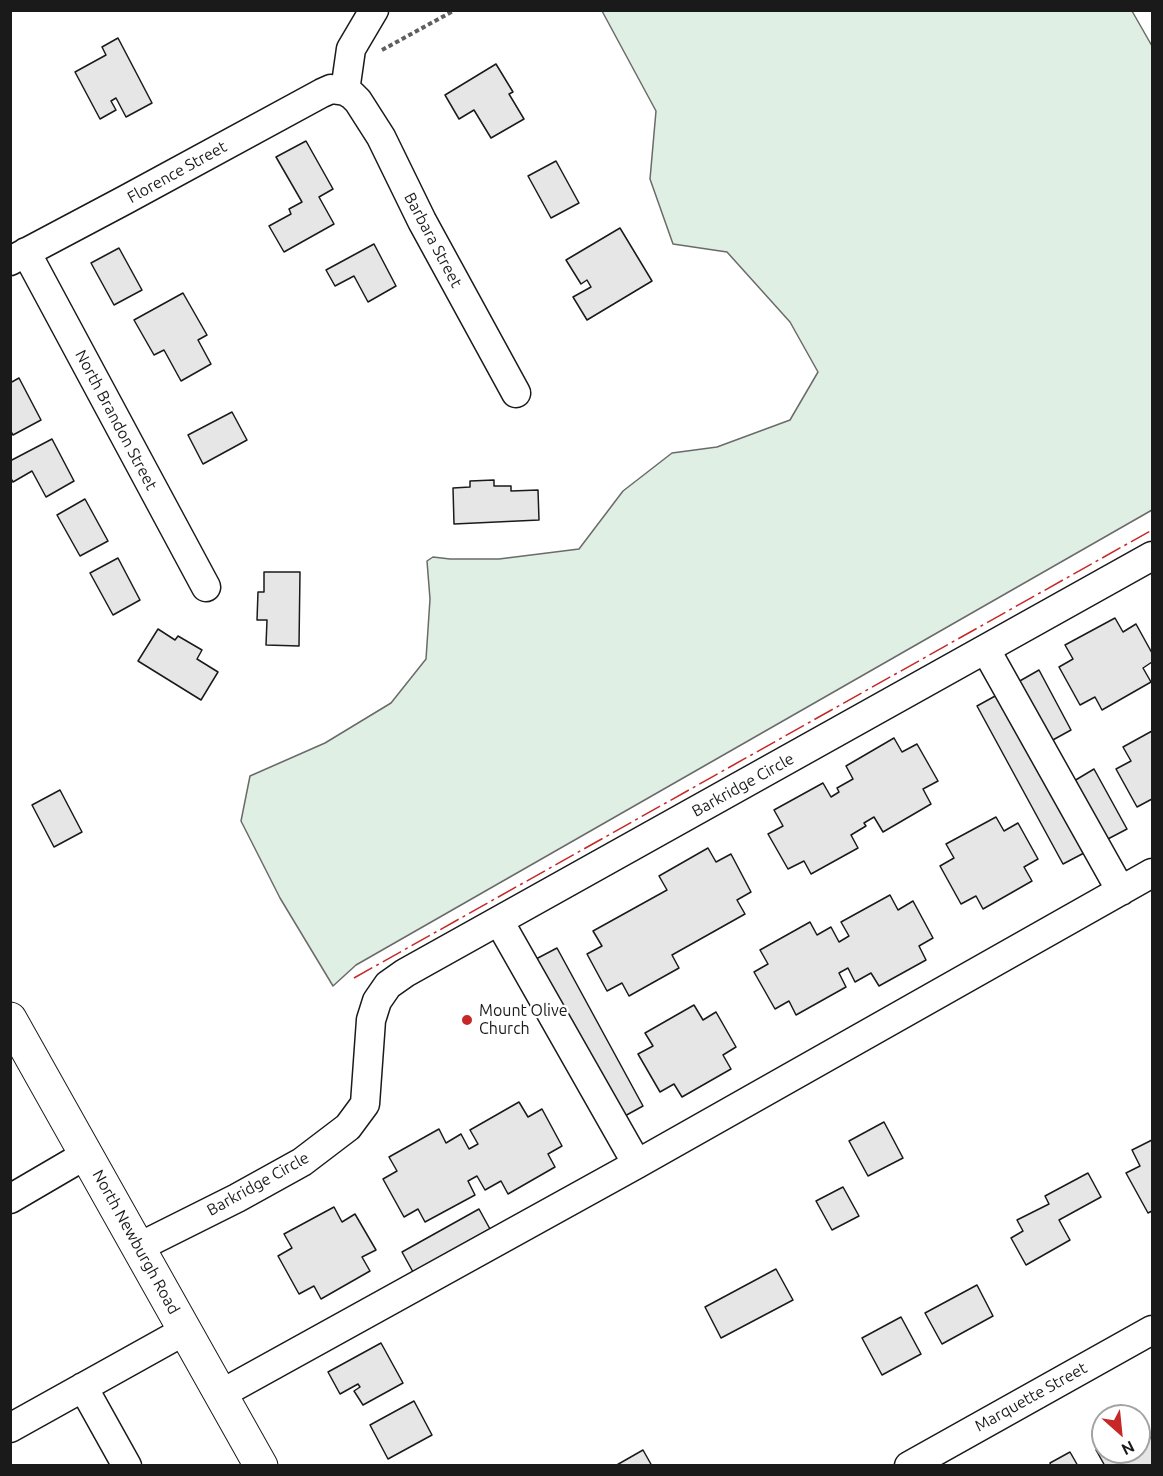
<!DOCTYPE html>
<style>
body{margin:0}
#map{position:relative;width:1163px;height:1476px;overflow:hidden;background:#fff;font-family:Ubuntu,sans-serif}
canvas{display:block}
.frame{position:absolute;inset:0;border:12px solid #1a1a1a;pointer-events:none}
.north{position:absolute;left:1091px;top:1404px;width:60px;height:60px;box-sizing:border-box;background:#fff;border:2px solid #a3a3a3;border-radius:50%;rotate:153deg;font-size:16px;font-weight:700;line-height:24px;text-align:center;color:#1a1a1a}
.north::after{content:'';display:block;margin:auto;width:21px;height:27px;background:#c62828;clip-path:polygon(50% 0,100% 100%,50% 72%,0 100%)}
</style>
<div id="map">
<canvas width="1163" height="1476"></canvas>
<div class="frame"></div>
<div class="north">N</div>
</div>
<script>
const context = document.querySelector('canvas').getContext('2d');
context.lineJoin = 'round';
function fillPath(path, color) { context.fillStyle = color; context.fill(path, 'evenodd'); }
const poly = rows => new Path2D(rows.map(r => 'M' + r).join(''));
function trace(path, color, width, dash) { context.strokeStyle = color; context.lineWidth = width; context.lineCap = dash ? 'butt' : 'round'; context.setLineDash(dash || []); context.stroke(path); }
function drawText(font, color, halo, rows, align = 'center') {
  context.font = font + ' Ubuntu,sans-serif'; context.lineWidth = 4.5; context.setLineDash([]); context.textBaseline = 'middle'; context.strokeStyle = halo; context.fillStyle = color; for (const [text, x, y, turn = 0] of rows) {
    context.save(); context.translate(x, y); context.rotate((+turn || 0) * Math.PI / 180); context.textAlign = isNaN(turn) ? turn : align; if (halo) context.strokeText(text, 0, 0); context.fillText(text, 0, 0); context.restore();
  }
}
const green = poly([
 [602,11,1132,11,1152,46,1152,510,356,965,333,986,280,898,241,821,250,776,325,743,391,703,426,659,430,599,427,561,433,557,450,559,499,559,579,549,623,491,672,453,717,447,790,420,818,372,790,322,727,252,673,244,650,179,656,111,602,11]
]);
fillPath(green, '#e0efe3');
trace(green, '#6a6a6a', 1.5);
const building = poly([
 [118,38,152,103,126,117,116,98,111,101,116,110,100,119,75,72,106,55,102,47,118,38],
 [496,64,513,92,509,94,524,119,491,138,474,110,459,119,445,95,496,64],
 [306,141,333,189,319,197,334,224,284,252,269,226,291,214,289,209,302,202,276,157,306,141],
 [556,161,579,203,551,218,528,176,556,161],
 [620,228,652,281,587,320,573,297,591,287,587,280,581,284,566,260,620,228],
 [374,244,396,286,368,302,354,276,335,286,326,270,374,244],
 [119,248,142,290,114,305,91,263,119,248],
 [183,293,207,335,198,340,211,364,181,381,164,350,154,355,134,320,183,293],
 [19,378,41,420,13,435,10,430,10,383,19,378],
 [232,412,247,440,203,464,188,435,232,412],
 [52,439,74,481,46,497,32,471,13,482,10,477,10,461,52,439],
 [494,480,494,486,511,486,511,491,538,490,539,520,454,524,453,488,470,487,470,481,494,480],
 [85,499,108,541,80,556,57,515,85,499],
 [118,558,140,600,113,615,90,573,118,558],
 [264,572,300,572,299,646,266,645,267,620,257,620,258,592,264,592,264,572],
 [1115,618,1123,632,1136,624,1152,653,1152,662,1143,668,1151,682,1102,710,1095,697,1080,705,1059,667,1073,659,1065,645,1115,618],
 [158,629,175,640,178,636,202,650,197,659,218,672,201,700,138,661,158,629],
 [1039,670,1071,730,1051,741,1018,682,1039,670],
 [997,695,1084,853,1063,864,977,706,997,695],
 [1152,731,1152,800,1152,799,1137,807,1116,769,1131,761,1123,747,1152,731],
 [894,738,902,752,917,744,938,781,923,789,931,804,883,832,874,817,864,823,866,826,851,835,858,848,811,874,804,861,788,869,768,834,783,826,774,810,823,783,831,797,839,792,837,788,853,779,846,766,894,738],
 [1094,769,1127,829,1106,840,1074,781,1094,769],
 [60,790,82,832,54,847,32,805,60,790],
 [996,817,1004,831,1018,823,1038,859,1024,867,1032,881,983,909,976,896,961,904,940,866,954,858,946,844,996,817],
 [708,848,716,862,731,854,751,892,737,900,745,914,672,955,679,968,629,996,622,983,607,991,587,954,602,946,593,931,667,890,659,876,708,848],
 [890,895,898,910,913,901,933,938,919,946,926,960,879,986,871,973,855,982,848,968,839,973,846,987,796,1015,789,1001,775,1009,754,972,768,964,760,950,810,922,817,935,831,927,839,942,849,936,841,922,890,895],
 [557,948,643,1106,623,1117,536,959,557,948],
 [694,1005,703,1020,716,1012,736,1047,723,1055,731,1069,682,1097,674,1084,660,1092,638,1054,653,1046,645,1033,694,1005],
 [519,1102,528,1117,542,1109,562,1146,548,1154,555,1167,508,1194,501,1181,485,1190,477,1176,468,1181,475,1195,425,1222,418,1209,404,1217,383,1179,397,1171,389,1157,439,1129,446,1143,461,1134,469,1149,478,1144,470,1130,519,1102],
 [884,1122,903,1158,868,1176,849,1141,884,1122],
 [1152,1140,1152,1211,1148,1213,1126,1173,1140,1166,1132,1150,1152,1140],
 [1088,1173,1101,1197,1059,1220,1070,1240,1026,1265,1011,1238,1023,1231,1017,1220,1049,1204,1045,1196,1088,1173],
 [843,1187,859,1216,832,1230,816,1201,843,1187],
 [334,1207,342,1222,355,1214,376,1250,362,1257,370,1271,321,1299,314,1286,299,1294,278,1256,292,1248,284,1234,334,1207],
 [479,1209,490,1229,413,1272,402,1252,479,1209],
 [776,1269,793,1300,721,1338,705,1307,776,1269],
 [977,1285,993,1316,942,1344,925,1313,977,1285],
 [901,1317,921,1354,882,1375,862,1338,901,1317],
 [381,1343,403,1383,363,1405,354,1391,360,1387,358,1384,340,1394,328,1372,381,1343],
 [414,1401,432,1435,388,1459,370,1425,414,1401],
 [1139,1416,1152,1440,1152,1466,1105,1466,1096,1450,1103,1446,1103,1452,1139,1452,1139,1416],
 [643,1450,652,1466,615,1466,643,1450],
 [1070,1452,1078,1466,1051,1466,1050,1463,1070,1452]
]);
fillPath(building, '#e6e6e6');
trace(building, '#1a1a1a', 1.5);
const minor = poly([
 [345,91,351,49,374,10],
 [26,252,206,587],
 [10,261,125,200,322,93,331,89,345,91,352,95,358,101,381,137,422,221,516,393],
 [986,650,1121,891],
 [499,921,637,1164],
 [10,1199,87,1154],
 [139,1247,237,1198,302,1162,348,1127,365,1104,371,1020,377,1001,388,985,405,973,1152,556],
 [83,1387,127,1466],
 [221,1394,637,1164,1152,873],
 [10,1428,186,1330],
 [909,1466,1152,1330]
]);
const major = poly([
 [10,1019,261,1466]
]);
trace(minor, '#1a1a1a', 31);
trace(major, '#1a1a1a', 35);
trace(poly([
 [382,50,455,10]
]), '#5f5f5f', 4, [4.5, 3]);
trace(minor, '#fff', 28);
trace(major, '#fff', 33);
trace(poly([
 [354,978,1152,530]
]), '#c62828', 1.5, [21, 4.5, 3, 4.5]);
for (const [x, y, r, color] of [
 [467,1020,6,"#c62828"]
]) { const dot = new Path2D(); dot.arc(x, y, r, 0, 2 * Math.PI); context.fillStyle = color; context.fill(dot); trace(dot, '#fff', 2); }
drawText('16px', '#1a1a1a', '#fff', [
 ["Florence Street",177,172,-29],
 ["Barbara Street",433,240,62],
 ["North Brandon Street",116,420,62],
 ["Barkridge Circle",743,785,-29],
 ["Barkridge Circle",258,1184,-29],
 ["North Newburgh Road",136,1242,61],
 ["Marquette Street",1031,1397,-29]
]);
drawText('16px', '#1a1a1a', '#fff', [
 ["Mount Olive",479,1011],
 ["Church",479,1029]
], 'left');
</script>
